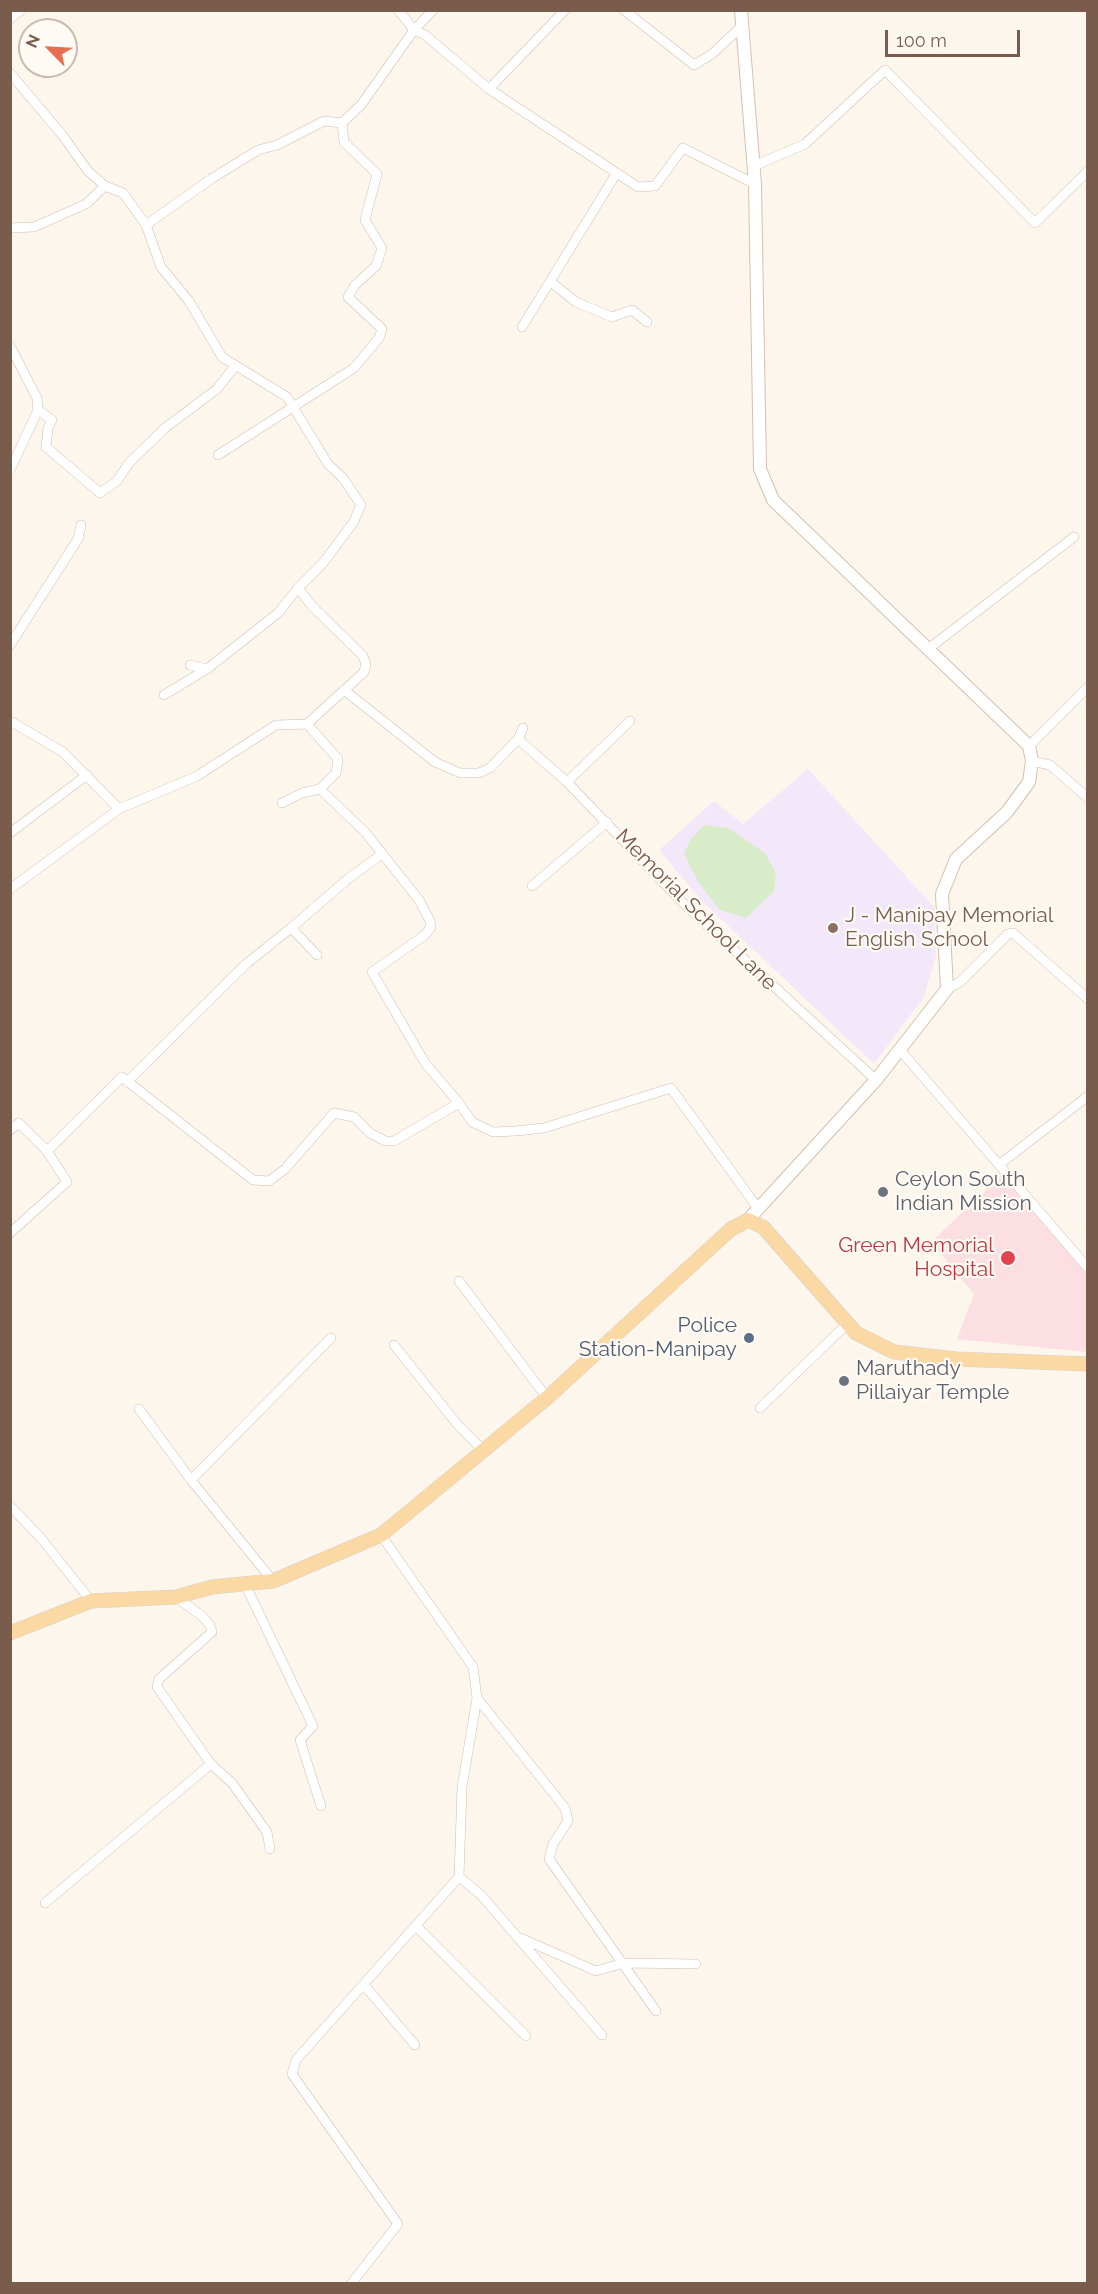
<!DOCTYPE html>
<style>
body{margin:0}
#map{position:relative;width:1098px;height:2294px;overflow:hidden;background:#fdf6ec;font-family:Raleway,sans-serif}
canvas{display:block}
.frame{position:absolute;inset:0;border:12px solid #7a5c4d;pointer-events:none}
.north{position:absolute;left:18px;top:18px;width:60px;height:60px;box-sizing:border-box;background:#fffaf3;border:2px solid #cabbb1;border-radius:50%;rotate:294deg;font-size:16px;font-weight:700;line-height:24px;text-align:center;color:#7a5c4d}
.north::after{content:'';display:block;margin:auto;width:21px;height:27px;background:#e76f51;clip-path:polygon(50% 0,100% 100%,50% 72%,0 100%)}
.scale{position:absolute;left:885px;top:30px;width:135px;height:27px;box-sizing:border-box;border:3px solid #7a5c4d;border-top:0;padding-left:8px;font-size:18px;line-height:21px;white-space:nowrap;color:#7a5c4d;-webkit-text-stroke:4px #fffaf3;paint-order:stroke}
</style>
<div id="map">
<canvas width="1098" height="2294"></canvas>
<div class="frame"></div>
<div class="north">N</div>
<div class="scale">100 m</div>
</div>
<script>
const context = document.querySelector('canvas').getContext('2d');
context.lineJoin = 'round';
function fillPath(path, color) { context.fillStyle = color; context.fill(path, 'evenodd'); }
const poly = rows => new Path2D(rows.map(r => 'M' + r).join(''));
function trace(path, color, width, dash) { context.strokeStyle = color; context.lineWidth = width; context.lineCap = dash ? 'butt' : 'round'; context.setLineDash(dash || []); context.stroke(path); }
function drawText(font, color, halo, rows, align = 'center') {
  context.font = font + ' Raleway,sans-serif'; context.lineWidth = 4.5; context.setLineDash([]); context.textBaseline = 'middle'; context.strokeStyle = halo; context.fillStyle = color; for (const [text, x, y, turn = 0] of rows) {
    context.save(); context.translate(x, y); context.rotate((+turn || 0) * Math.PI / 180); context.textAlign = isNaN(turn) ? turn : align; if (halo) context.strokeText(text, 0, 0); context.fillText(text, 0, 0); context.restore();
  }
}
fillPath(poly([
 [808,769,934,907,936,956,924,997,874,1064,702,901,659,850,714,801,743,824]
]), '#f3e8fa');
fillPath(poly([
 [1002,1175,1087,1275,1087,1352,957,1339,974,1294,931,1242]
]), '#fbdfe3');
fillPath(poly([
 [704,825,728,828,765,853,776,873,774,891,746,918,720,910,698,882,684,854,690,840]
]), '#d8ecc9');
const street = poly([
 [398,10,414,30,425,35,489,89,638,187,655,186,683,148,755,184],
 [624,10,694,65,712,54,743,25],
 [10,19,21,10],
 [10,73,63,136,88,171,105,186,123,193,146,225,161,267,189,301,222,357,287,397,328,464,343,478,361,505,353,523,323,563,298,588,312,606,363,656,366,664,364,672,307,724,276,725,197,776,119,809,10,889],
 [489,89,565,10],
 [754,166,805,144,885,70,1035,223,1088,171],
 [146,225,211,179,258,150,277,145,324,121,342,123,361,105,414,30,433,10],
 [10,228,34,227,86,204,105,186],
 [551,282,576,302,612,317,632,310,647,322],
 [522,327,616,174],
 [10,346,37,398,38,410,10,470],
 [38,410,52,420,48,428,46,447,100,493,117,481,129,463,165,428,217,389,235,366],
 [218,455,354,368,379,338,382,329,348,297,355,285,376,266,382,248,365,220,377,174,344,142,342,123],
 [10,645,78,539,81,525],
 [928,649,1074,537],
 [190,665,207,669,278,613,298,588],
 [344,690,435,762,460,773,479,773,490,768,518,739,523,728],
 [164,695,207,669],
 [10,721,63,752,119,809],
 [307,724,338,759,336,773,320,789,365,832,419,900,430,921,431,927,425,935,372,972,425,1063,459,1103],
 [518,739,567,782,681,901,876,1080],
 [1029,746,1088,687],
 [1032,761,1050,765,1088,798],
 [567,782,630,721],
 [282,803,302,793,320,789],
 [10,833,87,775],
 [532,886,607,822],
 [291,928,349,878,382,854],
 [947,989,960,982,1008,934,1013,933,1088,999],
 [900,1050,1088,1268],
 [127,1082,246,964,291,928,317,955],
 [10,1130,19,1123,47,1151,67,1182,10,1233],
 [47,1151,122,1077,253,1180,269,1181,285,1169,334,1113,354,1117,370,1133,385,1141,394,1141,459,1103,472,1122,493,1132,516,1131,544,1128,671,1088,757,1207],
 [1000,1164,1088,1096],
 [459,1281,547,1398],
 [394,1345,457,1424,484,1451],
 [760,1408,847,1324],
 [139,1409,191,1480],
 [10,1506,40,1537,91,1601],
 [273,1581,191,1480,331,1338],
 [245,1584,313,1726,300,1740,321,1806],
 [176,1597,202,1616,210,1625,212,1632,159,1679,157,1687,211,1764,232,1783,267,1832,270,1849],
 [477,1698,565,1808,568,1821,553,1844,549,1859,656,2011],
 [459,1877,481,1895,602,2035],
 [45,1903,211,1764],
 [417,1927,526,2036],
 [516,1936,596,1971,624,1963,696,1964],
 [364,1985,415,2045],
 [351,2284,398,2224,292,2074,296,2060,459,1877,462,1787,477,1698,473,1667,381,1535]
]);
const secondary = poly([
 [741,10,755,184,760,469,773,500,1029,746,1032,761,1029,782,1007,812,956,859,942,894,947,989,876,1080,748,1220]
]);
const primary = poly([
 [10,1633,91,1601,176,1597,212,1587,273,1581,381,1535,547,1398,731,1229,748,1220,763,1227,856,1333,894,1352,956,1359,1088,1364]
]);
trace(street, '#d1beb0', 10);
trace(secondary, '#d6c0b0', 14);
trace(primary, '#dad1cd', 15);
trace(street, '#fff', 9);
trace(secondary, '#fff', 12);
trace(primary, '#fbd9a5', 14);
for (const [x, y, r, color] of [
 [833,928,6,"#8d6e63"],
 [883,1192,6,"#6b7280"],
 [1008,1258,8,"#e0444e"],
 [749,1338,6,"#5c6f8a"],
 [844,1381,6,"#6b7280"]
]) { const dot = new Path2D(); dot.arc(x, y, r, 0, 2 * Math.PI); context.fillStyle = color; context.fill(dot); trace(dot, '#fffaf3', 2); }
drawText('21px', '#7a5c4d', '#fffaf3', [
 ["Memorial School Lane",696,910,45]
]);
drawText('21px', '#785e54', '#fffaf3', [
 ["J - Manipay Memorial",845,916],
 ["English School",845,940]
], 'left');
drawText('21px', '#5b616d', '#fffaf3', [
 ["Ceylon South",895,1180],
 ["Indian Mission",895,1204],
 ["Maruthady",856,1369],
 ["Pillaiyar Temple",856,1393]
], 'left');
drawText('21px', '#be3a42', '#fffaf3', [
 ["Green Memorial",994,1246],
 ["Hospital",994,1270]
], 'right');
drawText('21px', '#4e5e75', '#fffaf3', [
 ["Police",737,1326],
 ["Station-Manipay",737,1350]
], 'right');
</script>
